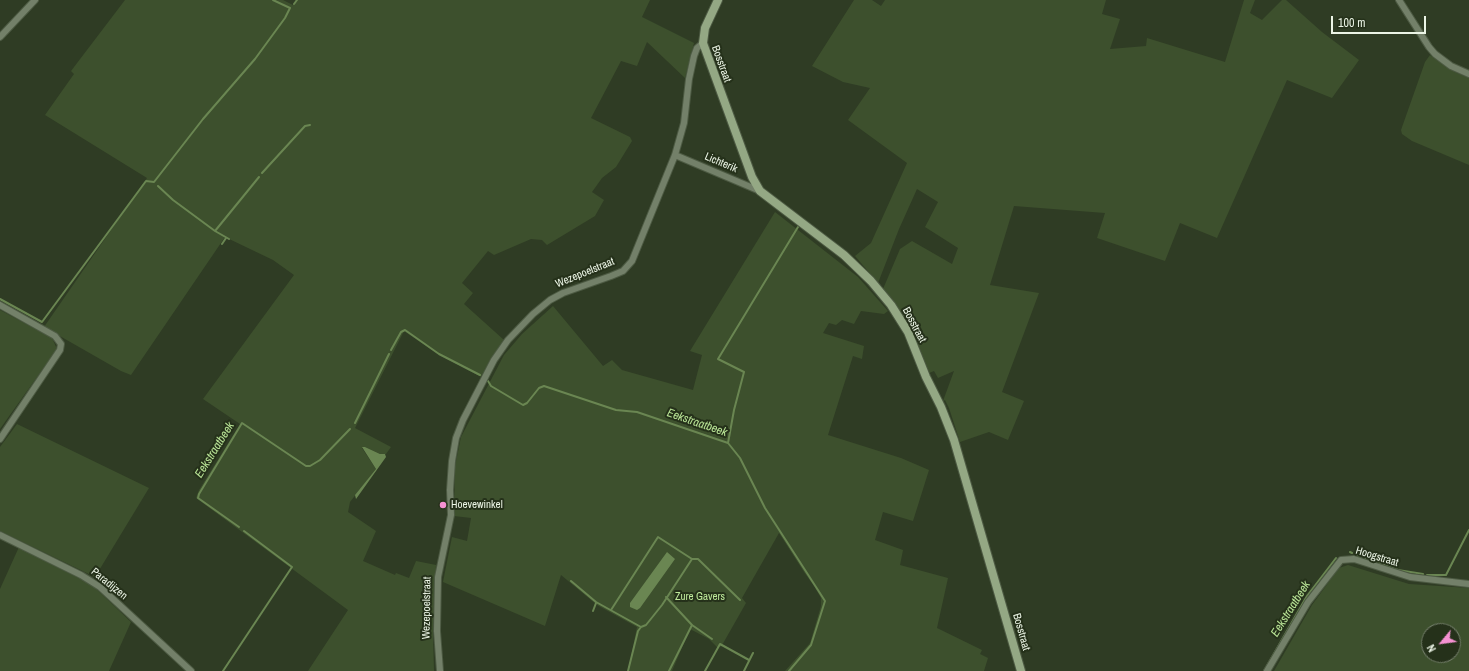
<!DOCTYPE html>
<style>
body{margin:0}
#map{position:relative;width:1469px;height:671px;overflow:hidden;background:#2f3c24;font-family:"Archivo Narrow",sans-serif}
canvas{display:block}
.north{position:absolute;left:1421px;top:623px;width:40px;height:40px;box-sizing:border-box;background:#25311a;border:1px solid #757f6c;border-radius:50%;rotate:241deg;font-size:11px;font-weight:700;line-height:16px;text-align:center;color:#ecf5e6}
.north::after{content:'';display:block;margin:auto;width:14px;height:18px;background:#f591d2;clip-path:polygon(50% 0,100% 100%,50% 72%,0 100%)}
.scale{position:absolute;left:1331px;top:16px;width:95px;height:18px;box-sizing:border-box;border:2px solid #ecf5e6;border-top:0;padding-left:5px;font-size:12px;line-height:14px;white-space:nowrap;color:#ecf5e6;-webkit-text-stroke:3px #25311a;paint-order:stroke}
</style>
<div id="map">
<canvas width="1469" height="671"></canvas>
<div class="north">N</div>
<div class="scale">100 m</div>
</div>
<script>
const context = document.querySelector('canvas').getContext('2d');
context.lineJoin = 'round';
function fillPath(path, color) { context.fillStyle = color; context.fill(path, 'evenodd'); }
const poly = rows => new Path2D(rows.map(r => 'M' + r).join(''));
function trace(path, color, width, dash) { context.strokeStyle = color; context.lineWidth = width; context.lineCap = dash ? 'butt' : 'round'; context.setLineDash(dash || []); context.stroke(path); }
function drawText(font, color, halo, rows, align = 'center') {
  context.font = font + ' "Archivo Narrow",sans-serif'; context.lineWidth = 4; context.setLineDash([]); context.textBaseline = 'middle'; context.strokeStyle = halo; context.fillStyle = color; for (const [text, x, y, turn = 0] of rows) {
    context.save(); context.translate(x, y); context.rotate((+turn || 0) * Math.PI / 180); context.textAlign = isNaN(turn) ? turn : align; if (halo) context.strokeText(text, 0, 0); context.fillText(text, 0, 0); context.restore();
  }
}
fillPath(poly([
 [125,0,283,0,293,5,298,0,650,0,642,17,694,43,685,78,647,42,637,66,621,61,591,118,630,137,632,141,616,167,602,178,592,192,604,200,595,216,547,245,542,240,531,239,494,255,488,251,462,283,473,293,464,304,504,340,481,377,438,354,404,331,355,428,391,447,386,454,380,454,365,447,362,448,376,469,350,502,348,512,376,531,363,561,395,575,396,573,409,578,416,561,436,565,433,635,434,671,308,671,348,610,196,498,199,490,240,424,203,399,294,275,273,260,225,237,131,375,121,371,44,327,147,178,45,115,74,74,71,71],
 [854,0,872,0,881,6,885,0,1106,0,1102,14,1120,19,1110,49,1146,46,1147,38,1225,62,1244,0,1255,0,1250,13,1262,20,1282,0,1286,0,1322,32,1359,60,1332,98,1287,80,1217,238,1180,223,1165,261,1097,238,1105,213,1014,206,990,285,1039,293,1002,392,1024,401,1008,440,989,432,960,442,949,408,945,400,943,401,954,371,938,378,934,371,929,373,910,327,883,289,900,249,912,241,952,264,958,248,925,227,938,202,917,189,899,229,878,283,855,256,871,243,907,163,848,120,870,88,843,82,812,66],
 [1430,55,1457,73,1469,78,1469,165,1412,141,1402,134,1401,130,1425,62],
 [775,212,858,277,888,311,884,314,861,311,854,324,842,320,836,325,829,323,823,333,864,346,862,359,853,356,828,435,901,458,929,470,913,521,883,512,875,540,903,550,900,565,948,578,937,628,982,650,980,654,988,658,984,671,785,671,810,643,821,606,821,598,814,586,804,572,779,533,742,598,746,603,721,647,719,645,718,648,709,639,690,629,672,671,628,671,637,627,597,605,561,575,545,626,443,582,452,537,467,541,471,518,454,516,455,466,461,437,504,355,522,334,553,306,603,366,612,360,622,370,693,390,702,355,690,351],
 [0,310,52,338,57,349,0,429],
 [17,424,149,488,95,577,0,531,0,447],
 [19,547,88,581,131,622,109,671,0,671,0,589],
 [1348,565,1409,584,1469,588,1469,671,1274,671,1312,605,1339,568],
 [1429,631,1453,631,1453,655,1429,655]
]), '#3d502d');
fillPath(poly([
 [362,447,365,447,380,454,385,454,386,457,356,499,355,495,376,469],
 [667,552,675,559,640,608,637,610,630,607,630,603]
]), '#6a8652');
trace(poly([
 [294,4,297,0],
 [262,173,305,126,310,125],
 [158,186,173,200,215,231,259,177],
 [215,231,229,239],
 [222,244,226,238],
 [0,299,42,322,146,181,154,182,203,119,255,59,285,18,290,8,273,0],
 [391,350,401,332,405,330,439,354,480,375],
 [488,381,491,386,523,405,527,403,539,388,544,386,616,410,637,412,728,443,740,458,765,508,825,601,811,645,789,671],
 [355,423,389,354],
 [728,443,734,410,744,372,718,359,798,227],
 [239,527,198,498,199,494,242,423,306,466,310,466,320,460,350,429],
 [1350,552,1352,553],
 [1357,555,1398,570,1423,574],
 [692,559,698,559,740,600],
 [1427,575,1446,575,1469,530],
 [571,581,596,602,641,627],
 [666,597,692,625,712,639],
 [611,610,658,537,692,559,662,605,646,625,641,627,638,631,628,671],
 [593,611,596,603],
 [223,671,292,567,244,531],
 [669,671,692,625],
 [705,671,720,644,749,660],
 [744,671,753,653],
 [1264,671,1307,596,1336,558]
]), '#6a8652', 2);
const street = poly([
 [1399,0,1429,47,1435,54,1451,66,1469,74],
 [0,37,35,0],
 [675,155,760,191],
 [0,305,55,336,61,344,60,350,0,439],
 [0,535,81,575,100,587,191,671],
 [440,671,437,631,438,577,451,515,450,490,452,461,456,438,463,420,494,360,508,340,533,314,550,300,563,293,611,276,623,271,632,261,675,155,684,123,689,79,694,56,697,48,703,43],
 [1267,671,1308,602,1341,560,1354,559,1410,577,1469,584]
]);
const secondary = poly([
 [718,0,705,28,703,43,752,177,760,191,844,255,871,281,891,305,908,332,926,377,941,407,954,440,1021,671]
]);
trace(street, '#4d5a43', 8);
trace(secondary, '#4d5a43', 10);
trace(street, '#738069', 6);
trace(secondary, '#94a884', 8);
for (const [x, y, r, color] of [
 [443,505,4,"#f591d2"]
]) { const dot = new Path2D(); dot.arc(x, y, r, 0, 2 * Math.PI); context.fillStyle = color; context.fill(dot); trace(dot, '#25311a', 1.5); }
drawText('11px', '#ecf5e6', '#25311a', [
 ["Bosstraat",721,64,70],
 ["Lichterik",721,163,23],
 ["Wezepoelstraat",585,273,-22],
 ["Bosstraat",914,325,62],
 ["Hoogstraat",1377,557,17],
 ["Paradijzen",109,584,39],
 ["Wezepoelstraat",427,608,-89],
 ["Bosstraat",1021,632,74]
]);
drawText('11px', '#ecf5e6', '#25311a', [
 ["Hoevewinkel",451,505]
], 'left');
drawText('11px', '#bde89a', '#25311a', [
 ["Zure Gavers",700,597]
]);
drawText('italic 12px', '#b9e496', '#25311a', [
 ["Eekstraatbeek",697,423,19],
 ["Eekstraatbeek",215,450,-58],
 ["Eekstraatbeek",1291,609,-58]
]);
</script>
